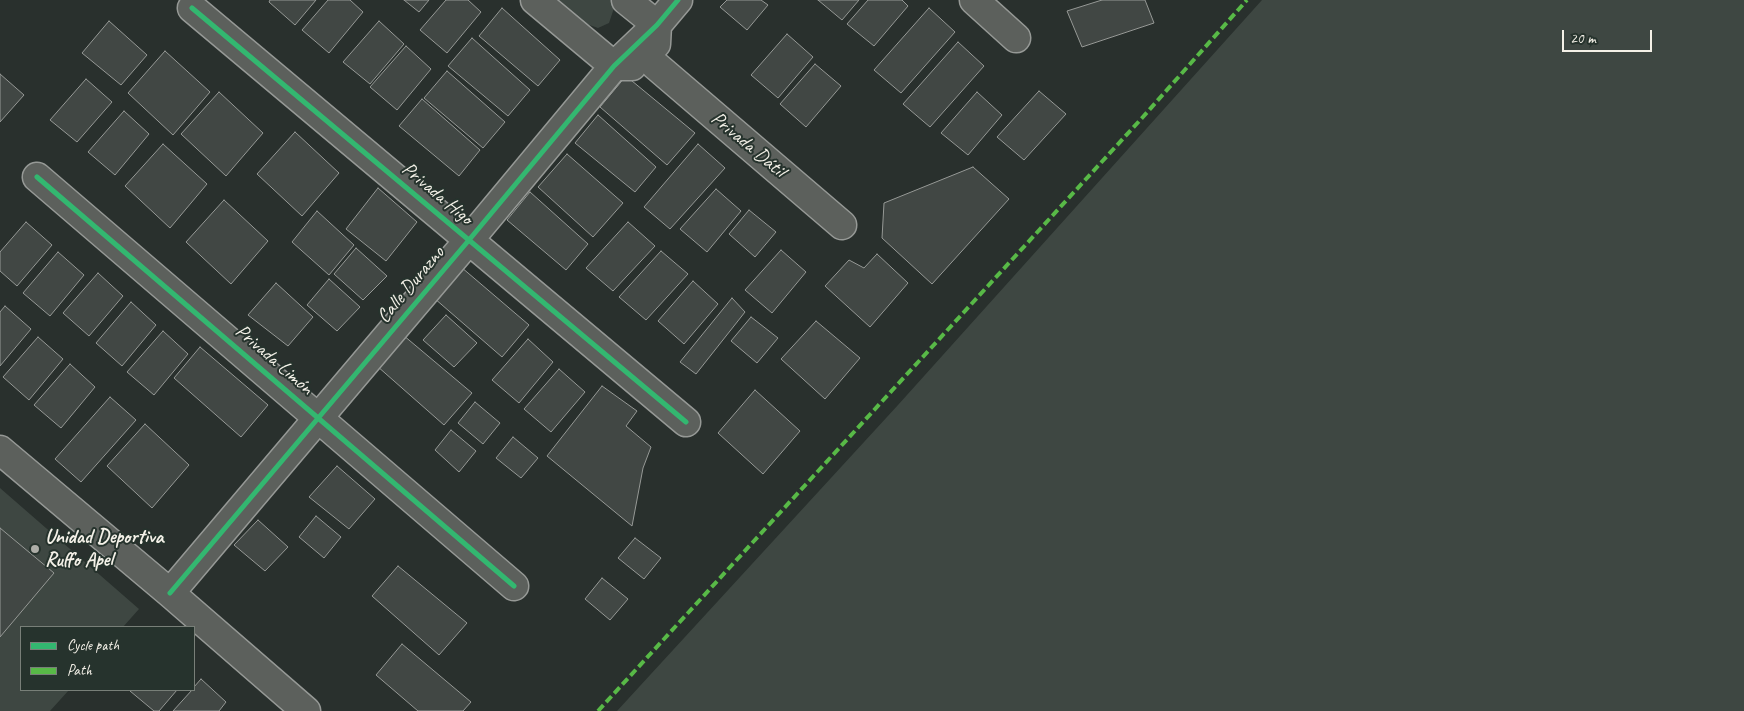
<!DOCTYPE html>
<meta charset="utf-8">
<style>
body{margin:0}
#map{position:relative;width:1744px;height:711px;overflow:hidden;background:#29302d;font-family:Caveat,sans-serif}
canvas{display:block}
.legend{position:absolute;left:20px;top:626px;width:175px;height:65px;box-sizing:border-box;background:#26332d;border:1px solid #787f78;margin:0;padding:6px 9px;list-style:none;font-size:15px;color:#f4f1e8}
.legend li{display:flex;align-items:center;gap:10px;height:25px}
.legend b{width:25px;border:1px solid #787f78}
.scale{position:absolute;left:1562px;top:30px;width:90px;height:22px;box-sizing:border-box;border:2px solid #f4f1e8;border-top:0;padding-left:6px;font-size:15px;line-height:18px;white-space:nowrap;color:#f4f1e8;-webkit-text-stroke:4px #26332d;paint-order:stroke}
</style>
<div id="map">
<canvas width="1744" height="711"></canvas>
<ul class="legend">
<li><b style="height:6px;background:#33b770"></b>Cycle path</li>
<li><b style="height:6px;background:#58b947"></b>Path</li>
</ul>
<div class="scale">20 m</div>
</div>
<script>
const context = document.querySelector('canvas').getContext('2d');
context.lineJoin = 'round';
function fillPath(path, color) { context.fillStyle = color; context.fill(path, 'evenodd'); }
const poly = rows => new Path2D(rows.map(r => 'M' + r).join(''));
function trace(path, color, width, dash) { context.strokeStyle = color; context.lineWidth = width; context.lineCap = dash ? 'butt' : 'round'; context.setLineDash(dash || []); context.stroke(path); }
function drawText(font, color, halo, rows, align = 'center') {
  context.font = font + ' Caveat,sans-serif'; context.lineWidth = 4; context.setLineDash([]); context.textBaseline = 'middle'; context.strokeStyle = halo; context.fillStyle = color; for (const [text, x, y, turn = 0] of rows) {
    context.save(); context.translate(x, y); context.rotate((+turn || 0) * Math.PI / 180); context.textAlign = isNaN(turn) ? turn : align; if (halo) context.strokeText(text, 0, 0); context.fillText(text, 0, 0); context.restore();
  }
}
fillPath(poly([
 [557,0,611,0,614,8,609,23,598,28,584,23],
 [1262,0,1744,0,1744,711,617,711,898,405],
 [0,488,139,609,123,627,21,627,21,690,69,690,50,711,0,711]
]), '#3e4742');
const building = poly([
 [270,0,316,0,295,25,269,2,270,0],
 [328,0,350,0,363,12,329,53,302,30,328,0],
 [404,0,429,0,419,12,404,0],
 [446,0,468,0,481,12,447,53,420,30,446,0],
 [727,0,761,0,768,5,747,30,720,7,727,0],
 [818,0,859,0,842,20,818,0],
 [868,0,902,0,908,6,874,46,847,24,868,0],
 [1102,0,1145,0,1154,23,1082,47,1067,11,1102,0],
 [502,8,560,60,538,86,479,36,502,8],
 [929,8,955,32,901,93,874,70,929,8],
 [109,21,147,55,121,85,82,53,109,21],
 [379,21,404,44,370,84,343,62,379,21],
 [787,34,813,57,778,98,751,75,787,34],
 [472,38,530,90,508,116,448,66,472,38],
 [958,42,984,66,930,127,903,104,958,42],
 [406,46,431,69,397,110,370,87,406,46],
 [165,51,210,92,173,135,128,93,165,51],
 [815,64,841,86,806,127,780,104,815,64],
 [447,71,505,122,483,148,424,98,447,71],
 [0,74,24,95,0,122,0,74],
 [626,76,695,133,667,165,600,107,626,76],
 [86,79,112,102,77,142,50,120,86,79],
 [1039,91,1066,114,1024,160,997,137,1039,91],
 [219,92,263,133,226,176,181,134,219,92],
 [977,92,1002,115,968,155,941,133,977,92],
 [422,99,480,150,459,176,399,126,422,99],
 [124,111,149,134,115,175,88,152,124,111],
 [598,115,656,167,635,192,575,143,598,115],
 [295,132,339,173,302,216,257,174,295,132],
 [163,144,207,184,170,228,125,186,163,144],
 [698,144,725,168,670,229,644,207,698,144],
 [567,154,623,203,593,237,538,187,567,154],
 [973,167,1009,199,932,284,882,238,884,203,973,167],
 [378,188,417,222,386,261,346,229,378,188],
 [716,189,741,211,707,252,680,229,716,189],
 [530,192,588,244,566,270,507,220,530,192],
 [224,200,268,241,231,284,186,242,224,200],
 [749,210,776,232,755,257,729,234,749,210],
 [317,211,354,245,329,275,292,242,317,211],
 [26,222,52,245,17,286,0,271,0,252,26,222],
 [628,222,655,246,613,291,586,268,628,222],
 [356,248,387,276,363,300,334,274,356,248],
 [781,250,806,272,772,313,745,290,781,250],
 [661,251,688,274,646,320,619,297,661,251],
 [58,252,84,275,50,316,23,293,58,252],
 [877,254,908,283,870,327,825,286,849,260,864,268,877,254],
 [461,267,529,325,502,357,434,298,461,267],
 [98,273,123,296,89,336,63,313,98,273],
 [329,279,360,307,337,331,307,305,329,279],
 [693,281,718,304,684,344,658,321,693,281],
 [276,283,313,317,288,346,248,315,276,283],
 [732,298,745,312,696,374,680,362,732,298],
 [131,302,156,325,122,366,96,343,131,302],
 [5,306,31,329,0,366,0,312,5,306],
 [446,315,477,343,454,367,423,340,446,315],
 [751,317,778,338,757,363,731,341,751,317],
 [816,321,860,358,825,399,781,359,816,321],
 [163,331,188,354,154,395,127,372,163,331],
 [403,335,472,393,444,425,377,366,403,335],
 [38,337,63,359,29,400,3,377,38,337],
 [528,339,553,362,519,403,492,380,528,339],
 [200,347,268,405,241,437,174,378,200,347],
 [70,364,95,387,61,428,34,405,70,364],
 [559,369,585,392,551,432,524,409,559,369],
 [602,386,637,411,626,426,651,447,643,468,632,526,547,456,602,386],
 [755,390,800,431,763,474,718,433,755,390],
 [110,397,136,420,81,482,55,459,110,397],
 [475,402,500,423,483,444,458,423,475,402],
 [145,424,189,465,152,508,107,466,145,424],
 [451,430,476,451,459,472,435,450,451,430],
 [513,437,538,458,521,478,496,458,513,437],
 [337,466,375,499,349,529,309,497,337,466],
 [316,516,341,537,324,558,299,537,316,516],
 [258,520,288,547,265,571,234,545,258,520],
 [0,528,54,573,0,637,0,528],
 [635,538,661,558,644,579,618,558,635,538],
 [398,566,467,623,439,655,372,596,398,566],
 [602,578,628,599,610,620,585,599,602,578],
 [402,644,471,702,463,711,418,711,376,675,402,644],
 [201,679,226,702,219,711,173,711,192,690,194,690,194,687,201,679],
 [132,690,177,690,159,711,154,711,130,691,132,690]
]);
fillPath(building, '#414744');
trace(building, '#969996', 1);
const minor = poly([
 [535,0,614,66,632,66],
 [626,0,657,25,656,44],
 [974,0,1016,38],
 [192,8,686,422],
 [655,65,842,225],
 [37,177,514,586],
 [0,450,170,593,306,711],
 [170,593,469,240,614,66,657,25,678,0]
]);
trace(minor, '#969996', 31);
trace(minor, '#5c605c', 28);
trace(poly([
 [598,711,1142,118,1247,0]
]), '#58b947', 4, [8, 4]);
trace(poly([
 [192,8,686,422],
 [37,177,514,586],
 [170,593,469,240,614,66,657,25,678,0]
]), '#33b770', 5);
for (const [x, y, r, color] of [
 [35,549,5,"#adada7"]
]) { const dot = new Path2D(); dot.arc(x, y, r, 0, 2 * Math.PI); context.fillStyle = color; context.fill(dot); trace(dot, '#26332d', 2); }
drawText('20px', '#f4f1e8', '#26332d', [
 ["Privada Dátil",748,145,40],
 ["Privada Higo",437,194,40],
 ["Calle Durazno",411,285,-50],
 ["Privada Limón",274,360,41]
]);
drawText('bold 20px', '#f4f1e8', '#26332d', [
 ["Unidad Deportiva",45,538],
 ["Ruffo Apel",45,561]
], 'left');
</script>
